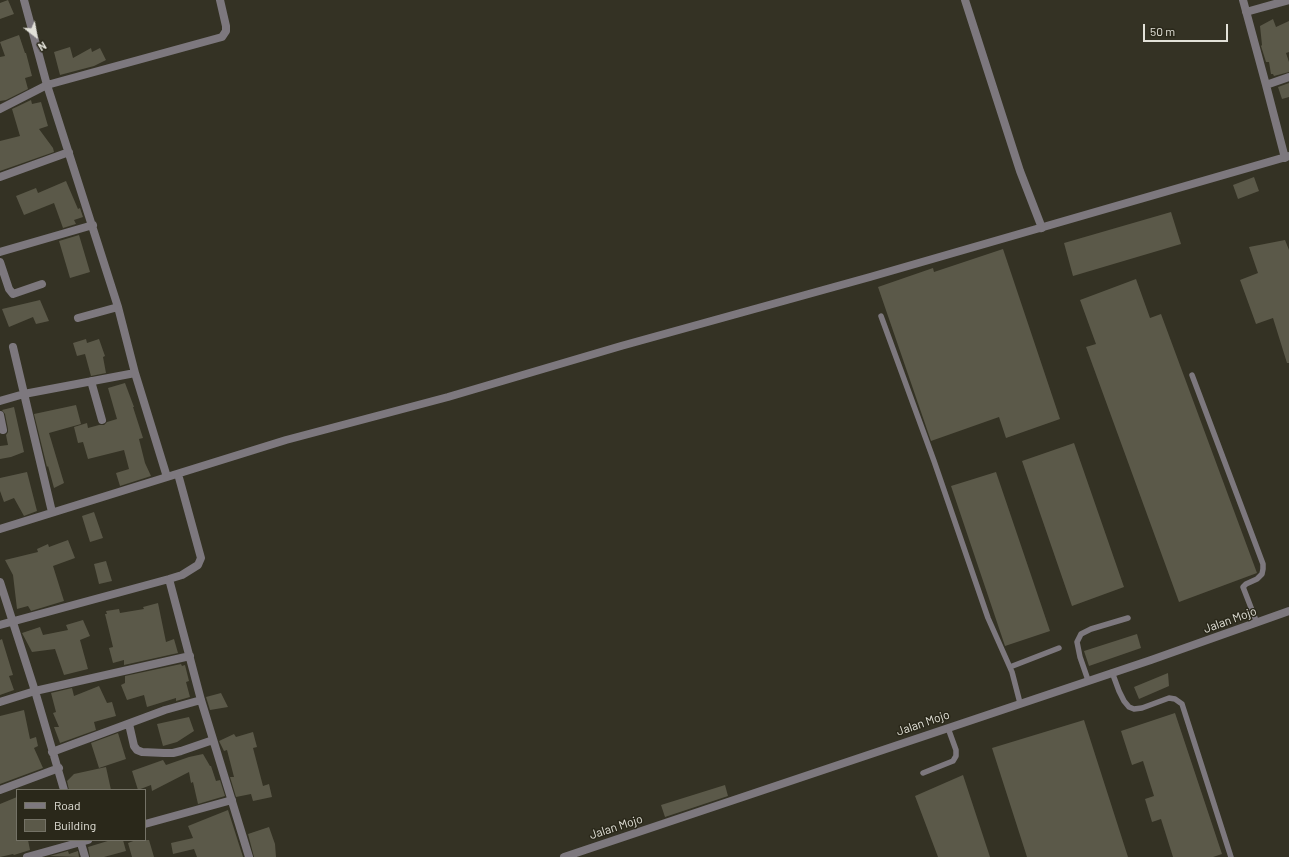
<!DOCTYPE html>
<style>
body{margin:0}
#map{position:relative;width:1289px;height:857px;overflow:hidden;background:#343224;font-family:Barlow,sans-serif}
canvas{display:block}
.legend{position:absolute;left:16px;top:789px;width:130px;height:52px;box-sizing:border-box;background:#2a281a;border:1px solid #747266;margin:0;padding:5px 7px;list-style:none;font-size:12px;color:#e2e1d8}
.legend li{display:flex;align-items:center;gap:8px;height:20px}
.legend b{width:20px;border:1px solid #747266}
.north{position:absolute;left:16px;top:16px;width:40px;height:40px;-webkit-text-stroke:3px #2a281a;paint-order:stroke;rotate:149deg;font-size:11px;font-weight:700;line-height:16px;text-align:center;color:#e2e1d8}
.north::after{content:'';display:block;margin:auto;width:14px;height:18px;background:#e2e1d8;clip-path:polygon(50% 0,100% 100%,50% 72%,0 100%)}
.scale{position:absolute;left:1143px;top:24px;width:85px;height:18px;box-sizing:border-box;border:2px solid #e2e1d8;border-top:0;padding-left:5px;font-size:12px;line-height:14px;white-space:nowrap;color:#e2e1d8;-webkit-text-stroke:3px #2a281a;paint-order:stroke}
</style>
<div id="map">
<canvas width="1289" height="857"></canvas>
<ul class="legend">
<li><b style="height:5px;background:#7d787e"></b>Road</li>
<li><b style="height:11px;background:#5b5949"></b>Building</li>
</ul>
<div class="north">N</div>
<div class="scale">50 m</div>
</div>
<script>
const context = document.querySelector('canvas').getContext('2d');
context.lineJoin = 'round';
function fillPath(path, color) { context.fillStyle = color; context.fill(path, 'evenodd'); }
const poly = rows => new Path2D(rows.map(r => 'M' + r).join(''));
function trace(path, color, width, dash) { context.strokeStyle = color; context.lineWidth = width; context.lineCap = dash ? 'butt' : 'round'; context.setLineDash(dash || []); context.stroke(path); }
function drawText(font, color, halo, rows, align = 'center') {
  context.font = font + ' Barlow,sans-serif'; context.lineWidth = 3; context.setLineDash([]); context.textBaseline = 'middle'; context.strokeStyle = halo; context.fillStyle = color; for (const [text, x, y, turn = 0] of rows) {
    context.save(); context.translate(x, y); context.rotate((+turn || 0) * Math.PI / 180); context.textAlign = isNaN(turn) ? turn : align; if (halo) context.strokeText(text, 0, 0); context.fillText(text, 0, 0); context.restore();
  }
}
fillPath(poly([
 [8,0,14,14,0,19,0,3],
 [1273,19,1276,27,1289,21,1289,52,1286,53,1289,62,1289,72,1274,76,1273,74,1271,74,1269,62,1266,62,1261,46,1262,45,1260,26],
 [19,35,25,53,26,53,32,76,25,78,28,89,6,100,0,101,0,57,5,56,0,42],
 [70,47,73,58,91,48,92,52,100,48,106,60,94,66,60,75,54,52],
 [1289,83,1289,97,1282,99,1278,87],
 [31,100,32,104,41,102,48,126,39,129,53,148,54,152,0,171,0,141,20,136,12,109],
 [1254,177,1259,191,1238,199,1233,185],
 [66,181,78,209,80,208,83,217,74,220,76,224,63,228,54,203,24,215,16,196,36,188,38,193],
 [1171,212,1181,244,1073,276,1064,243],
 [79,235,90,272,70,278,59,241],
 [1285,240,1289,250,1289,363,1287,363,1273,318,1256,324,1240,280,1258,273,1249,247],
 [1003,249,1060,419,1006,438,999,417,931,441,878,287,933,268,934,272],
 [1136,279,1150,318,1161,314,1257,573,1179,602,1086,347,1096,344,1080,300],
 [40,300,49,321,36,324,33,317,9,327,2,309],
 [86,339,87,343,99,339,105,356,103,357,106,373,91,376,85,354,77,356,73,343],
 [125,383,134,407,133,407,143,438,139,439,145,463,151,476,120,486,116,473,129,469,124,450,88,459,83,442,78,443,74,427,87,423,88,428,99,425,104,425,107,422,117,419,108,388],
 [76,405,81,424,49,433,64,483,54,488,48,466,47,467,34,414],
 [14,407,24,452,11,457,0,459,0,446,8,445,6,435,8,432,8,429,5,414,2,410],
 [1074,443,1124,587,1072,606,1022,461],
 [27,472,37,511,24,516,14,498,4,502,0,491,0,478],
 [996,472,1050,631,1005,646,951,486],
 [94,512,103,538,90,542,82,516],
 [68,540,75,558,53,566,64,601,31,611,28,606,17,609,13,575,5,560,38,552,37,549,48,544,49,547],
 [106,561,112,581,99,584,94,564],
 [158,603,166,642,174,639,178,653,124,665,124,660,113,663,109,648,113,647,105,614,107,614,106,611,119,609,120,613,144,609,143,607],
 [83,620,90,636,80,640,88,669,64,675,55,649,32,652,22,633,40,627,43,635,68,630,66,625],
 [1137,634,1141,648,1089,666,1084,651],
 [2,639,13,675,9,676,14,690,0,695,0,640],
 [181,664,182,666,185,665,189,681,186,682,190,697,176,701,176,698,147,707,144,695,127,700,121,685,125,683,125,676],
 [1168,673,1169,686,1139,699,1134,687],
 [99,686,107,703,112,702,116,716,94,722,96,730,60,743,54,727,59,727,53,713,56,712,51,693,72,688,74,696],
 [221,693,228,707,210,710,206,697],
 [24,710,30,739,36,737,38,746,34,748,43,768,0,784,0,716],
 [1175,713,1222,854,1213,857,1173,857,1161,819,1152,822,1145,799,1154,796,1143,761,1132,765,1121,731],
 [189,717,194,731,177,742,163,746,157,724],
 [1084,720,1128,857,1027,857,992,748],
 [253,732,257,747,253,748,263,786,269,784,272,797,253,801,251,794,236,797,230,777,234,777,227,750,224,751,219,741,234,734,236,737],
 [118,733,126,759,99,768,91,743],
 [203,754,210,766,211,766,216,781,220,780,225,796,198,804,193,782,191,783,189,772,152,791,151,785,138,790,132,771,163,760,166,765,189,757],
 [106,767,111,790,69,790,67,781,74,774],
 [963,775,990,857,938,857,915,796],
 [725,785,728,796,665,817,661,805],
 [17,797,17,840,28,840,30,850,14,855,13,854,0,857,0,804],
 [228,810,243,857,197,857,194,849,173,854,171,843,193,838,188,826],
 [269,827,275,844,276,857,254,857,248,834],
 [111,840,123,840,126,851,104,857,90,857,88,847],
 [136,840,149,840,154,857,132,857,128,843],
 [68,851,69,854,78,851,79,857,50,856]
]), '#5b5949');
trace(poly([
 [881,316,934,461,988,618,1012,672,1020,703],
 [1192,375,1263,564,1263,569,1262,574,1257,579,1246,584,1243,587,1257,623],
 [1010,667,1059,648],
 [1112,672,1119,691,1124,701,1129,707,1134,709,1142,708,1169,698,1175,699,1182,704,1231,857],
 [1088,680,1080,657,1077,642,1081,634,1091,629,1128,618],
 [923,773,953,761,956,756,956,750,948,728]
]), '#7d787e', 5.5);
trace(poly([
 [24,0,47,85,118,307,135,373],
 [965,0,1020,171,1042,228],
 [1243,0,1266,85],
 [1246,12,1289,0],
 [0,109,47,85,222,37,226,31,226,26,220,0],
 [1285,158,1266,85,1289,77],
 [0,177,69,152],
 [0,252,93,225],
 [0,262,9,289,13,294,42,284],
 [78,318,118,307],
 [13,347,52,512],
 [91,381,102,420],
 [0,401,24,394,135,373,167,477],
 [0,415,3,430],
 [0,529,286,440,448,397,621,346,870,277,1289,156],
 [169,579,201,700,249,857],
 [0,582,35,691,64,790],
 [0,625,169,579,182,575,198,565,201,558,178,474],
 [0,702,35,691,190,656],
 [129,724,134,746,137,750,142,752,164,753,173,753,181,751,213,740],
 [52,752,165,710,201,700],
 [0,790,59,768],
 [145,824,232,800],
 [80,840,85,857],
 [27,857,88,840]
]), '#7d787e', 8);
trace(poly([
 [564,857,1151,660,1289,611]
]), '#7d787e', 8);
drawText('12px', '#e2e1d8', '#2a281a', [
 ["Jalan Mojo",1230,620,-20],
 ["Jalan Mojo",923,723,-19],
 ["Jalan Mojo",616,827,-18]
]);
</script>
